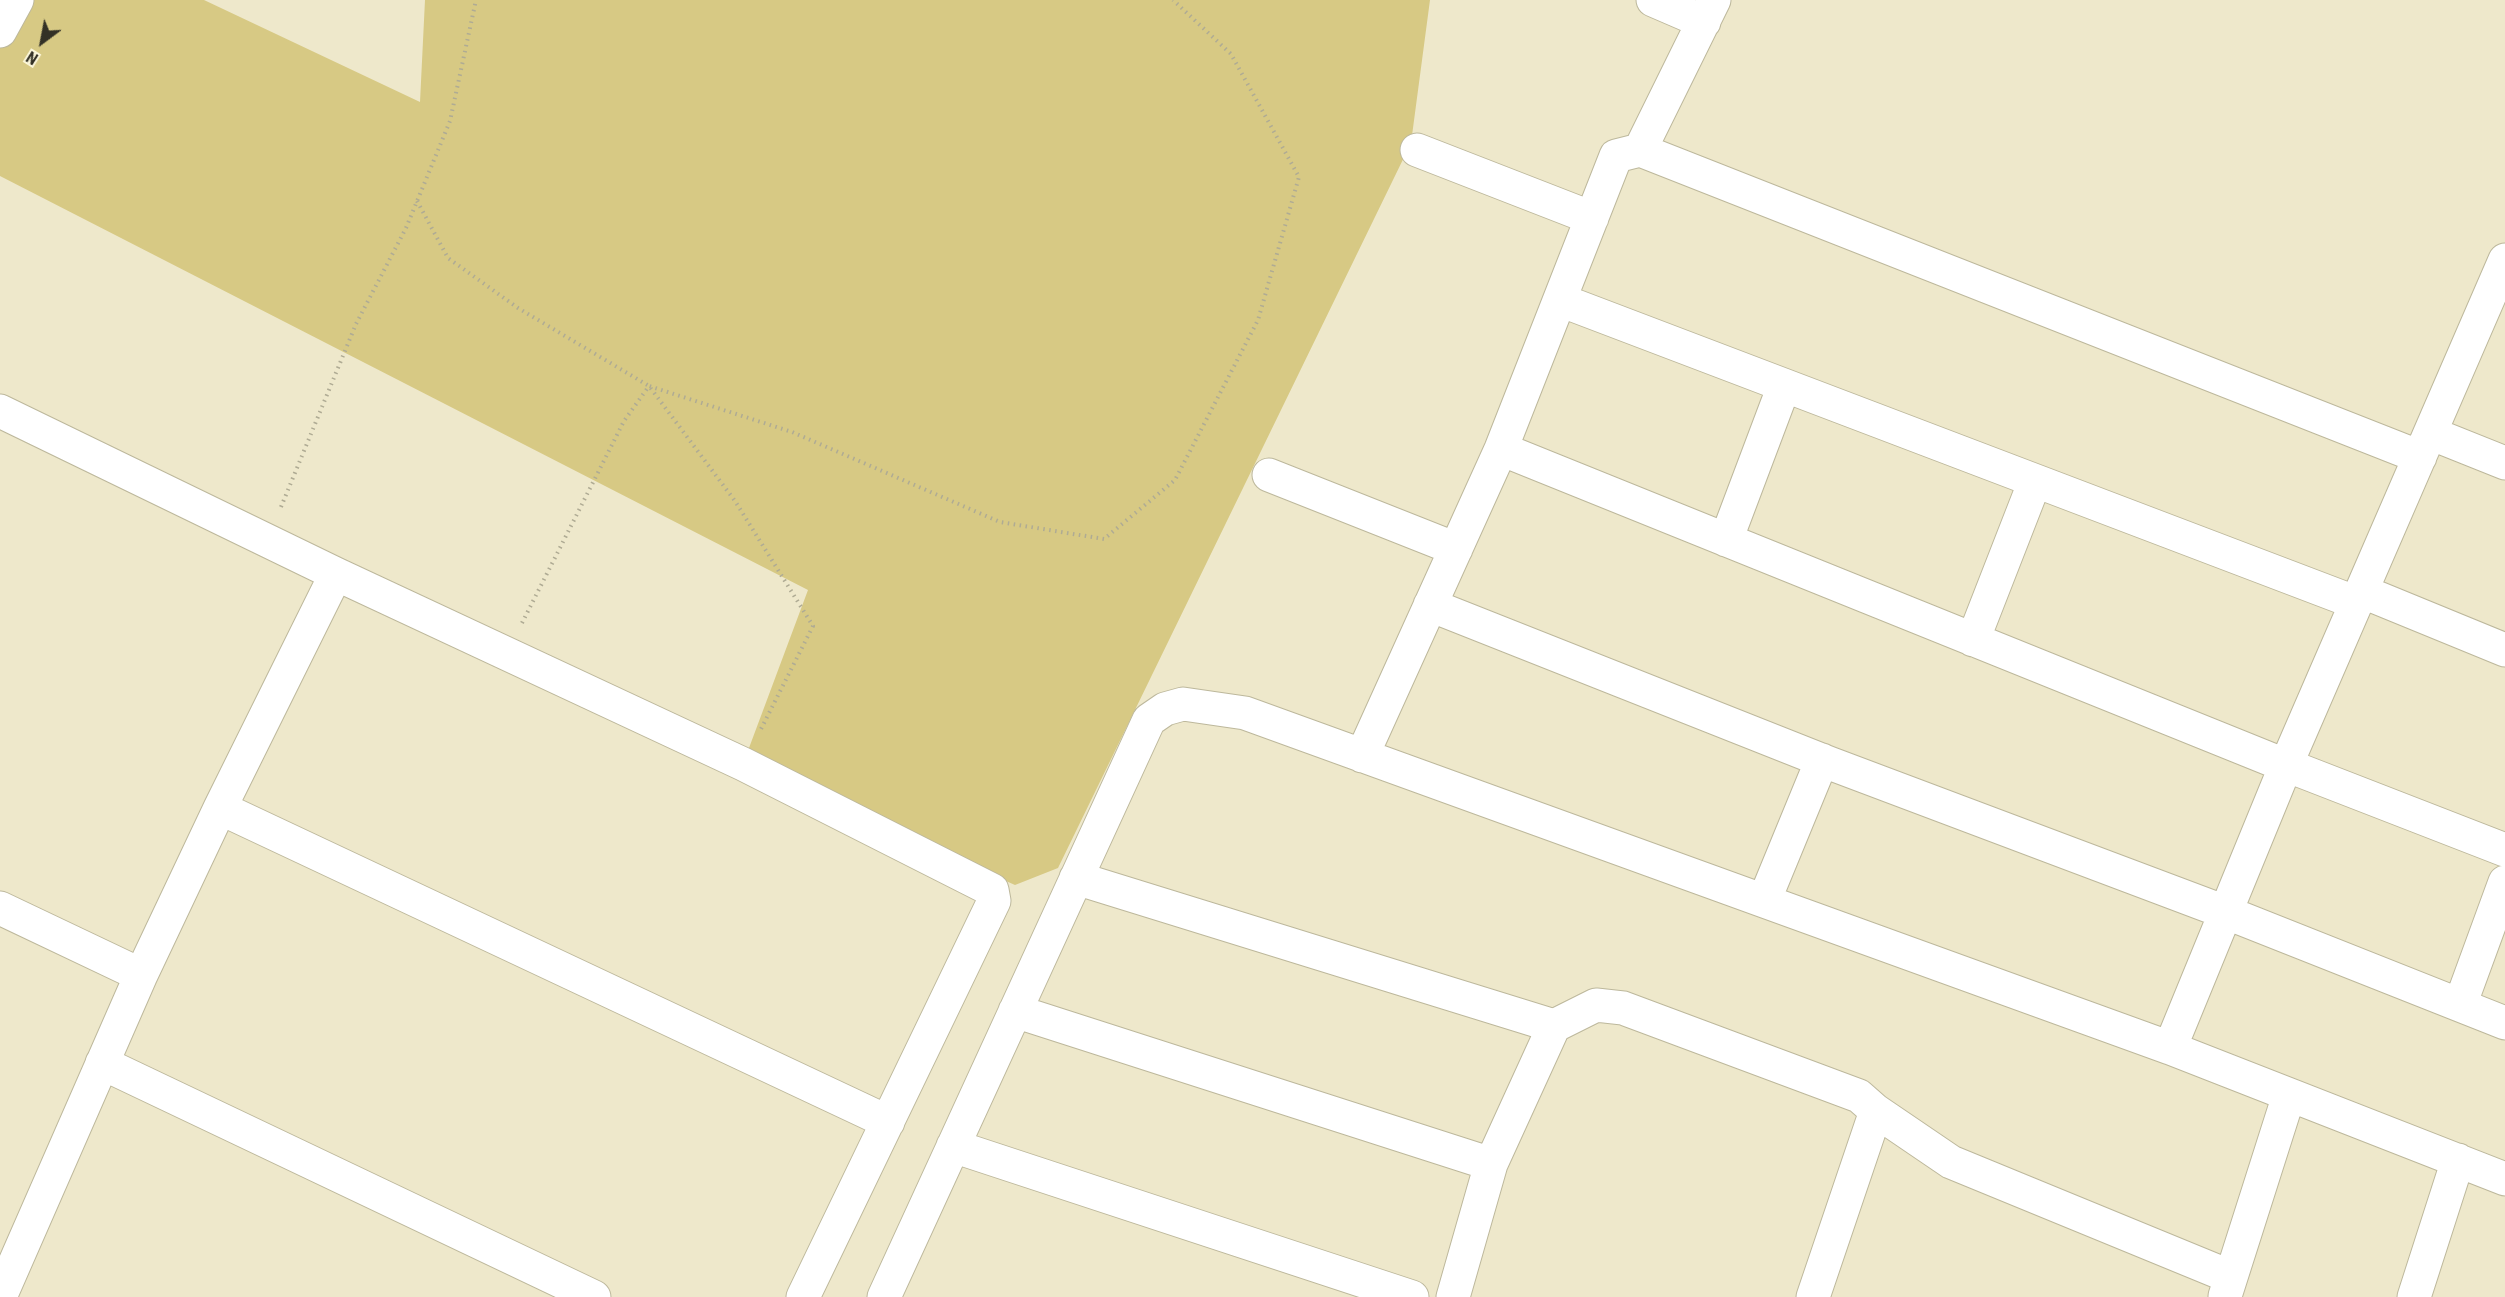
<!DOCTYPE html>
<style>
body{margin:0}
#map{position:relative;width:2505px;height:1297px;overflow:hidden;background:#eee8cb;font-family:"Roboto Condensed",sans-serif}
canvas{display:block}
.north{position:absolute;left:12px;top:12px;width:60px;height:60px;-webkit-text-stroke:4px #fbf6d8;paint-order:stroke;rotate:212deg;font-size:16px;font-weight:700;line-height:24px;text-align:center;color:#333126}
.north::after{content:'';display:block;margin:auto;width:21px;height:27px;background:#333126;clip-path:polygon(50% 0,100% 100%,50% 72%,0 100%)}
</style>
<div id="map">
<canvas width="2505" height="1297"></canvas>
<div class="north">N</div>
</div>
<script>
const context = document.querySelector('canvas').getContext('2d');
context.lineJoin = 'round';
function fillPath(path, color) { context.fillStyle = color; context.fill(path, 'evenodd'); }
const poly = rows => new Path2D(rows.map(r => 'M' + r).join(''));
function trace(path, color, width, dash) { context.strokeStyle = color; context.lineWidth = width; context.lineCap = dash ? 'butt' : 'round'; context.setLineDash(dash || []); context.stroke(path); }
fillPath(poly([
 [17,0,204,0,420,102,425,0,1430,0,1411,143,1058,868,1015,885,743,764,808,590,0,176,0,31]
]), '#d7c984');
const minor = poly([
 [1653,0,1704,22],
 [0,31,17,0],
 [1417,150,1592,218],
 [1640,150,2420,457],
 [2505,260,2286,765,2170,1048,2505,1179],
 [1560,300,2357,603],
 [0,411,336,574,743,764,992,890,994,901,803,1297],
 [2430,433,2505,463],
 [1501,449,2287,766],
 [1269,475,1456,549],
 [1726,540,1784,386],
 [2361,591,2505,650],
 [1430,605,1829,763,2225,912,2505,1023],
 [1973,640,2035,481],
 [1362,756,1501,449,1616,156,1640,150,1714,0],
 [2286,765,2505,850],
 [220,808,888,1122],
 [1076,878,1554,1026,1596,1005,1623,1008,1859,1096,1876,1111,1951,1162,2231,1277],
 [1764,901,1822,760],
 [0,908,141,975],
 [2460,1005,2505,882],
 [1015,1011,1491,1164],
 [102,1063,594,1297],
 [953,1146,1412,1297],
 [2225,1296,2289,1095],
 [0,1297,141,975,220,808,336,574],
 [884,1297,1149,720,1165,709,1183,704,1245,713,2170,1048],
 [1453,1297,1491,1164,1554,1026],
 [1813,1297,1876,1111],
 [2414,1297,2458,1160]
]);
trace(minor, '#bdb89c', 35);
trace(poly([
 [417,201,448,258,518,308,649,386,735,501,813,626,760,731],
 [281,507,356,324,406,228,450,121,476,0],
 [522,623,624,421,649,386,792,432,1000,522,1104,539,1175,480,1258,320,1299,177,1231,54,1173,0]
]), '#afab94', 4, [1.5, 4.5]);
trace(minor, '#fff', 33);
</script>
